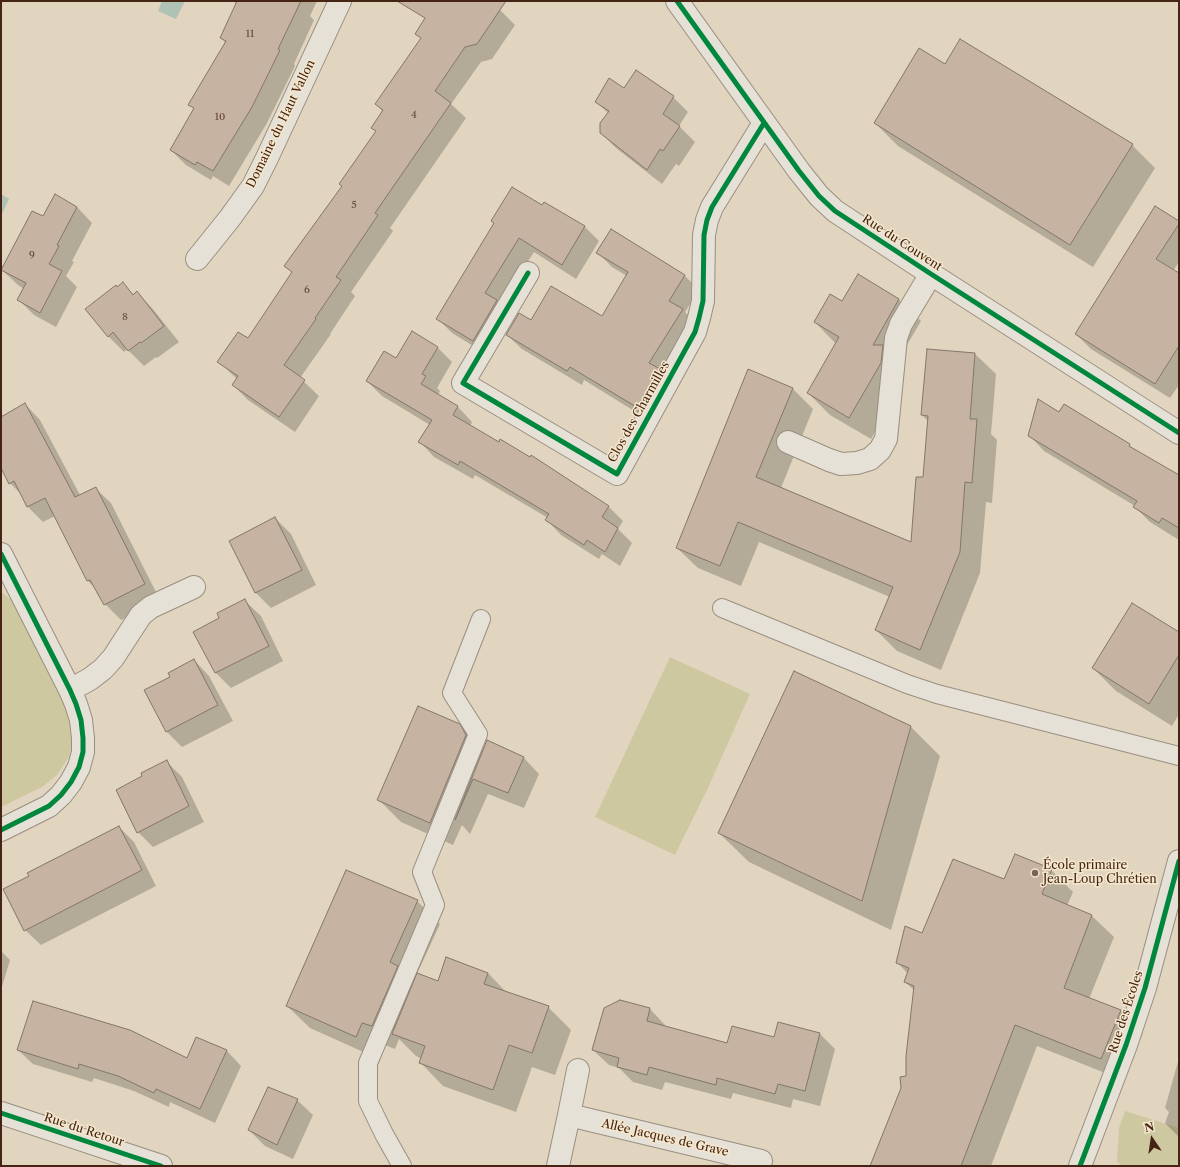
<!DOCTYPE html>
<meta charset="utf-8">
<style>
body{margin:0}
#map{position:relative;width:1180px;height:1167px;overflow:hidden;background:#e1d5bf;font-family:"Libre Caslon Text",serif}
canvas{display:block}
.frame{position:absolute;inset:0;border:2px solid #452413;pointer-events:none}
.north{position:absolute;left:1132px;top:1119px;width:40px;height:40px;-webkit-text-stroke:3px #f4e7cd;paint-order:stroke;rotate:347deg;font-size:11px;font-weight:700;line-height:16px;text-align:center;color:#452413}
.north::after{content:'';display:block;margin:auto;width:14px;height:18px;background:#452413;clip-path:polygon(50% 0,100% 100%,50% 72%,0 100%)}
</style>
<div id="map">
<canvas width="1180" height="1167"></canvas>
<div class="frame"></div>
<div class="north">N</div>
</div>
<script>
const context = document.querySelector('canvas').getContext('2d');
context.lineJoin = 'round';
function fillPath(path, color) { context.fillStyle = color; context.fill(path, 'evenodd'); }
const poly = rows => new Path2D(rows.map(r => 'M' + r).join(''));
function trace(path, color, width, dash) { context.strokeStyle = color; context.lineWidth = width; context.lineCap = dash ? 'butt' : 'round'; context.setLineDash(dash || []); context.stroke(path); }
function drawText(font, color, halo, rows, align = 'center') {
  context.font = font + ' "Libre Caslon Text",serif'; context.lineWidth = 3; context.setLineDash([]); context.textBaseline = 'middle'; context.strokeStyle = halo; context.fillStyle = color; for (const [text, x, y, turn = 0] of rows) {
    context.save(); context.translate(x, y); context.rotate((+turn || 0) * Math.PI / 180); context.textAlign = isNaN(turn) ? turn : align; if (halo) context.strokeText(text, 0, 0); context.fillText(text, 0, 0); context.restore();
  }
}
fillPath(poly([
 [1,592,16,603,72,716,73,742,69,757,57,775,42,787,1,807],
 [670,657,750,694,707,790,675,855,595,817],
 [1125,1111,1179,1128,1179,1161,1177,1166,1121,1166,1117,1161,1119,1128]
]), '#cec8a1');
fillPath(poly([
 [162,1,185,1,176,19,158,11],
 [1,194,9,199,2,214,1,214]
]), '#afc2b5');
fillPath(poly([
 [233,1,317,1,310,16,314,20,294,64,295,66,267,123,229,186,213,176,211,180,186,165,171,150,195,109,190,104,226,43,221,38,237,4],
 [434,1,486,1,500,10,515,25,492,59,481,62,451,104,466,118,390,228,393,231,351,292,355,296,330,334,331,334,300,378,319,396,295,432,248,400,233,385,237,379,219,362,248,340,293,273,286,266,343,186,376,131,383,112,376,104,422,39,416,34,426,19,423,16],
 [945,65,1132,145,1155,168,1093,267,898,146,875,123],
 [624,90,673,97,688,112,679,126,695,142,679,166,676,164,662,184,616,148,601,133,608,113,596,102],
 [55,196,77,207,92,223,72,261,74,262,66,276,77,287,56,327,34,315,19,300,24,289,18,285,2,270,44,218],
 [545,203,585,227,599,241,576,279,534,252,500,305,488,355,452,333,438,319],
 [1179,222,1179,262,1173,271,1179,274,1179,385,1170,398,1091,349,1076,334],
 [598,253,684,275,699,290,685,312,697,324,652,422,584,380,582,385,522,349,507,335,531,322,602,318,627,276,612,267],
 [858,275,899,300,921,321,897,362,904,368,902,386,871,439,830,415,808,393,836,344,815,322,842,303],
 [123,284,134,295,137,293,152,308,179,342,157,358,156,357,144,366,127,349,124,352,108,336,117,288],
 [438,348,452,362,437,388,440,391,438,395,458,407,472,422,470,426,608,506,623,521,618,529,632,543,620,566,602,554,599,559,561,535,547,520,548,518,475,475,473,479,434,457,420,442,430,425,382,396,367,381,396,360],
 [975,354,996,374,991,434,997,440,992,503,986,502,980,573,941,670,897,651,876,630,890,597,759,542,741,586,698,568,677,548,793,389,813,409,781,488,912,543,924,478,929,422,922,415],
 [25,404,40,420,80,495,95,488,111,503,160,600,121,620,105,604,98,591,88,581,55,516,43,522,27,506,21,494,10,483,1,466,1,418],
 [1059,414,1129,445,1136,452,1179,476,1179,540,1150,522,1135,507,1135,506,1044,451,1029,435],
 [275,518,291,534,316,585,271,608,256,593],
 [245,601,261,616,283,661,231,688,216,673,195,632,221,619],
 [1179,633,1179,714,1172,726,1116,691,1093,668],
 [194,660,209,676,233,721,182,747,166,731,171,677],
 [795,672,911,727,940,756,891,930,749,862,719,833],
 [459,725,484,751,487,741,524,758,539,774,524,808,488,794,470,834,462,825,453,845,401,822,378,799],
 [166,761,182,777,204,822,153,847,138,832,143,777],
 [119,827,134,842,156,886,41,945,25,930],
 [1051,870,1073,892,1067,906,1092,916,1114,937,1089,999,1121,1011,1143,1033,1123,1080,1037,1046,991,1166,871,1166,907,1077,915,991,905,982,908,974,897,962,923,934,1005,881],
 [417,901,440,924,417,974,439,983,488,973,507,993,548,1007,571,1030,555,1075,532,1067,516,1112,443,1086,421,1063,422,1059,416,1056,399,1039,395,1049,385,1045,379,1059,310,1028,287,1006],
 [1,951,10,960,1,990],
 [650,1009,665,1025,664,1027,728,1044,775,1038,779,1023,820,1034,835,1049,820,1106,793,1099,791,1108,733,1093,731,1099,665,1082,662,1090,633,1082,619,1068,609,1065,593,1050],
 [197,1038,227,1051,241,1066,215,1123,170,1102,169,1107,134,1091,94,1078,92,1082,33,1064,18,1050,187,1059],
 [1179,1058,1179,1137,1165,1123,1169,1112,1165,1108],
 [297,1100,313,1115,293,1159,265,1146,249,1130]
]), '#0003');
const building = poly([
 [237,1,301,1,278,49,280,50,252,107,213,171,197,162,195,165,170,150,194,108,188,105,226,41,220,38,237,1],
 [397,1,506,1,477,44,465,47,435,91,451,103,375,213,378,215,336,277,341,280,315,318,316,319,284,365,305,380,279,417,232,385,238,376,217,362,238,332,248,338,292,272,284,266,342,186,339,184,376,131,371,128,383,110,375,104,421,38,415,34,425,18,397,1],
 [960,39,1133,144,1070,245,874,123,919,48,945,64,960,39],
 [636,70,674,96,663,114,680,126,663,151,660,149,647,170,600,133,600,123,609,111,595,102,609,78,624,88,636,70],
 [512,187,542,205,544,202,585,226,562,265,519,238,485,293,497,300,473,341,436,319,494,223,491,221,512,187],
 [55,194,77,207,57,245,59,246,49,264,62,271,40,313,17,300,26,283,1,270,32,211,43,216,55,194],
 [1155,206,1179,221,1179,224,1156,259,1179,273,1179,346,1155,384,1075,334,1155,206],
 [611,229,685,275,669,301,683,309,649,363,660,369,638,408,570,367,567,371,506,335,519,313,531,320,551,286,602,316,628,272,596,253,611,229],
 [858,274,899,299,873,345,883,345,881,363,849,418,807,393,839,337,814,322,830,294,842,301,858,274],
 [123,282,133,295,137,291,164,326,141,343,140,342,128,351,113,332,108,337,85,309,116,285,117,287,123,282],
 [412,331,438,347,422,374,426,376,421,384,458,406,453,415,499,442,500,439,530,457,531,455,609,506,602,517,618,528,605,552,587,540,584,545,545,520,549,514,460,461,458,465,418,442,432,420,366,381,384,351,396,358,412,331],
 [927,349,975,353,970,419,977,419,972,483,965,482,960,552,920,650,875,630,893,587,738,522,720,566,676,548,748,369,793,388,756,477,911,542,916,477,923,477,928,416,921,415,927,349],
 [1038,399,1059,412,1064,404,1130,444,1129,446,1179,475,1179,528,1162,518,1159,523,1133,507,1137,501,1028,436,1038,399],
 [25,403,75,497,96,487,145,584,104,605,90,580,87,581,45,498,27,507,14,481,9,484,1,468,1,417,25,403],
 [275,517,302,570,255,593,229,541,275,517],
 [245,599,269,646,215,673,193,632,219,618,217,613,245,599],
 [1132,603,1179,632,1179,655,1149,704,1092,668,1132,603],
 [194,659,218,705,166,732,144,690,170,677,168,673,194,659],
 [794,671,911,726,862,901,718,833,794,671],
 [418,706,460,724,466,735,430,823,377,800,418,706],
 [487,740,524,757,508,793,473,779,455,820,487,740],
 [167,760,189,806,137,833,116,790,142,776,141,773,167,760],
 [119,826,142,870,24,931,3,889,29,876,27,873,119,826],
 [1015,854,1052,869,1042,894,1092,915,1064,988,1121,1010,1101,1059,1015,1025,961,1166,870,1166,901,1088,900,1077,906,1076,906,1056,914,986,904,982,909,968,896,963,905,926,922,933,953,859,1004,879,1015,854],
 [346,870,418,900,390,962,398,966,372,1026,362,1023,356,1037,286,1006,346,870],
 [446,957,488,973,484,984,549,1006,532,1053,509,1045,493,1090,419,1063,425,1046,392,1034,417,973,438,981,446,957],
 [620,1000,650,1008,647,1021,727,1043,732,1026,774,1037,778,1022,820,1033,805,1091,778,1084,775,1094,717,1078,716,1085,649,1067,647,1075,617,1067,619,1058,592,1050,604,1008,620,1000],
 [33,1001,130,1030,187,1058,196,1037,227,1050,200,1109,156,1089,154,1093,118,1076,79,1064,78,1069,17,1050,33,1001],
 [268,1087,298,1099,277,1145,248,1130,268,1087]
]);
fillPath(building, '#c6b3a1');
trace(building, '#827669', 1);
const service = poly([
 [722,608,907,684,937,694,1179,756],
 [402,1166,384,1134,368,1101,368,1063,435,905,422,872,478,734,452,693,481,619]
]);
const minor = poly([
 [677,1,799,171,819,196,835,211,931,274,1179,433],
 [197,259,230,218,253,186,267,158,340,1],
 [528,273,463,383,617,474,695,332,699,318,703,301,704,235,707,220,712,207,764,123],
 [788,442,829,460,841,464,857,463,870,459,880,450,886,439,896,338,901,324,931,274],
 [1,554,70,690,76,704,81,720,83,738,83,752,79,767,71,782,61,795,49,806,1,830],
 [70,690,90,679,103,669,113,658,141,615,151,607,194,587],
 [578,1070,569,1115,761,1161],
 [1,1113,161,1166],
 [558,1166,569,1115],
 [1080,1166,1126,1045,1145,988,1179,861]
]);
trace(service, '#998e80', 20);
trace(minor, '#998e80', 24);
trace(service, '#e6e1d6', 18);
trace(minor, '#e6e1d6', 22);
trace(poly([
 [677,1,799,171,819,196,835,211,931,274,1179,433],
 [528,273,463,383,617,474,695,332,699,318,703,301,704,235,707,220,712,207,764,123],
 [1,554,70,690,76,704,81,720,83,738,83,752,79,767,71,782,61,795,49,806,1,830],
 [1,1113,161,1166],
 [1080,1166,1126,1045,1145,988,1179,861]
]), '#00873e', 5);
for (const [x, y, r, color] of [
 [1035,873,4,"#7c624f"]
]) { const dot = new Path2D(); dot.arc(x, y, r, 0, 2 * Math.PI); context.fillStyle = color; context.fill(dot); trace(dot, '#f4e7cd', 1.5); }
drawText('10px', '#654836', null, [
 ["11",250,34],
 ["4",414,115],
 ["10",220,117],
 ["5",354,205],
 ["9",32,255],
 ["6",307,290],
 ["8",125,317]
]);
drawText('12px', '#452413', '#f4e7cd', [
 ["Domaine du Haut Vallon",281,124,-64],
 ["Rue du Couvent",902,243,33],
 ["Clos des Charmilles",639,412,-61],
 ["Rue des Écoles",1126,1012,-72],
 ["Rue du Retour",84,1130,18],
 ["Allée Jacques de Grave",665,1138,13]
]);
drawText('12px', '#452413', '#f4e7cd', [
 ["École primaire",1043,866],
 ["Jean-Loup Chrétien",1043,880]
], 'left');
</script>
